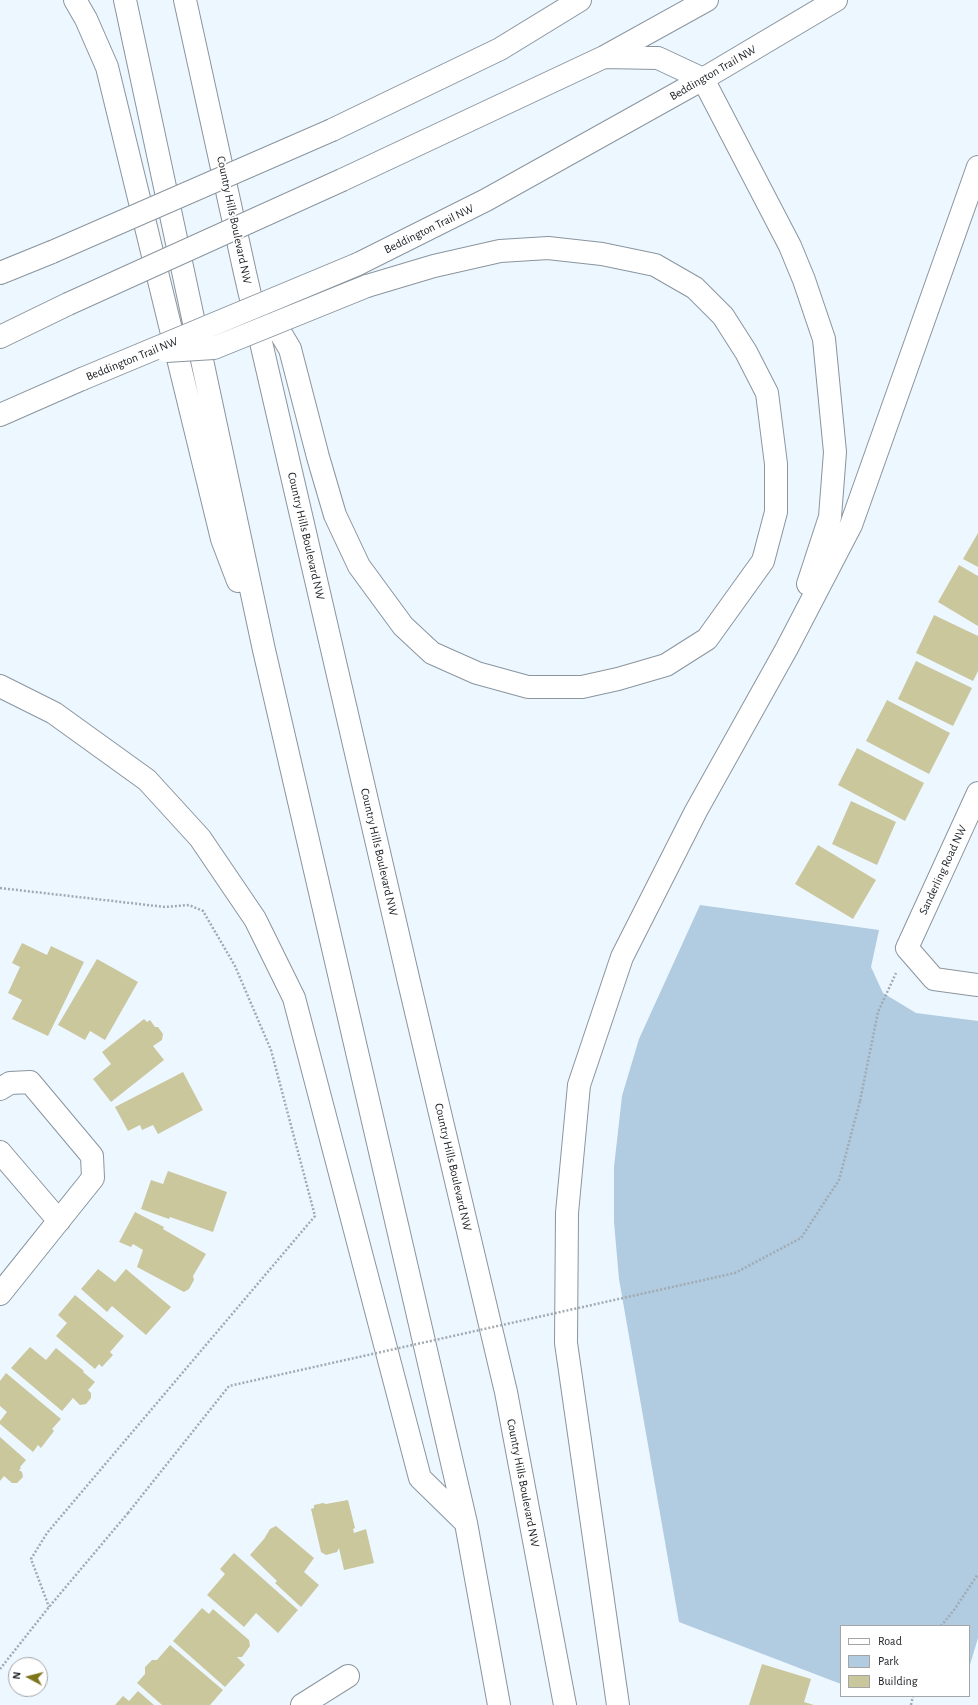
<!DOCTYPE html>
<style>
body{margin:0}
#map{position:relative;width:978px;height:1705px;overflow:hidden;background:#edf7ff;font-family:"Alegreya Sans",sans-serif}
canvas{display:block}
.legend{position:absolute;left:840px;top:1625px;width:130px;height:72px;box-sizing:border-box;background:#fff;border:1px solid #a4a5a7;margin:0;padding:5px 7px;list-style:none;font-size:12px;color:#1b1f23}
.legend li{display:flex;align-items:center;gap:8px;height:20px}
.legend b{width:20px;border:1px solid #a4a5a7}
.north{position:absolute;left:8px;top:1657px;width:40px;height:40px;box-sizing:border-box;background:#fff;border:1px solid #a4a5a7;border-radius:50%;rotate:277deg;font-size:11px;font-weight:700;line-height:16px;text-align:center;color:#1b1f23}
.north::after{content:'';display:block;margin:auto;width:14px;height:18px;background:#7c7519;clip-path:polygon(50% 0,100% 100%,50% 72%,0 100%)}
</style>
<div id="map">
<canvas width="978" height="1705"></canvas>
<ul class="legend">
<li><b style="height:5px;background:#fff"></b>Road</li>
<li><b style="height:11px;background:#b1cbe0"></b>Park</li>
<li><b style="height:11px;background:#cac79d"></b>Building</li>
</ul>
<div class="north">N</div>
</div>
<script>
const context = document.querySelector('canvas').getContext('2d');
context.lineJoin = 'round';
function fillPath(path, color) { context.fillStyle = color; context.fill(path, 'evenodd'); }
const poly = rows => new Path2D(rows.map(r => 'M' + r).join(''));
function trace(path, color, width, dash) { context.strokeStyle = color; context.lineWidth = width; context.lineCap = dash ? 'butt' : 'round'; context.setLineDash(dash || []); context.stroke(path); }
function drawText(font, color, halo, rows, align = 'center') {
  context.font = font + ' "Alegreya Sans",sans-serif'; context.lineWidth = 3.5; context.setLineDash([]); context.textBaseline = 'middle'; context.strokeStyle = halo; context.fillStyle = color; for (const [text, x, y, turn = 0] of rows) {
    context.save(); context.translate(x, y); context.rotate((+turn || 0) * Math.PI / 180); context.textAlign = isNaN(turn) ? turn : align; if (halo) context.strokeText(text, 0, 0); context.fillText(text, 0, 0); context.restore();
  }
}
fillPath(poly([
 [700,905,879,930,871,967,883,993,916,1013,978,1021,978,1638,969,1668,969,1626,841,1626,841,1684,679,1622,619,1279,614,1222,614,1167,622,1096,639,1039]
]), '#b1cbe0');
fillPath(poly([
 [978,533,978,567,963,559],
 [959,565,978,576,978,626,938,602],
 [934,615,978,636,978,671,973,681,916,653],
 [916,661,972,688,953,726,898,699],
 [887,700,950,733,929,774,866,741],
 [857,748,924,783,905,821,838,785],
 [851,801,896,822,877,865,832,844],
 [818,845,876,880,853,919,795,884],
 [22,943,47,955,51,946,84,962,48,1036,12,1019,22,1000,8,993,20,967,12,963],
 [97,959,138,982,105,1040,90,1031,85,1040,58,1025],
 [144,1019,147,1022,150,1020,155,1027,158,1027,163,1034,162,1040,153,1046,164,1060,111,1102,93,1079,111,1064,102,1052],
 [183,1072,203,1110,158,1134,153,1125,142,1130,140,1125,128,1131,115,1107],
 [168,1171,227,1192,213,1232,170,1217,169,1219,141,1209,151,1180,163,1184],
 [135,1212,164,1227,163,1229,206,1254,193,1276,194,1280,189,1289,184,1292,137,1267,143,1250,133,1244,131,1247,119,1242],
 [98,1269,115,1282,126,1269,171,1307,146,1335,112,1306,107,1312,81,1289],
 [75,1295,124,1336,110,1352,113,1355,102,1367,99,1364,95,1369,56,1336,67,1323,58,1315],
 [30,1347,46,1360,56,1348,84,1371,83,1372,95,1382,88,1390,91,1393,91,1398,86,1404,80,1405,73,1398,62,1411,11,1368],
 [6,1373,61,1419,52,1429,54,1431,41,1448,38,1445,33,1452,0,1424,0,1421,7,1412,0,1406,0,1381],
 [0,1437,26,1460,20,1467,21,1468,19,1470,22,1472,23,1477,17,1483,12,1483,4,1476,0,1481],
 [348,1500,355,1528,353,1529,354,1533,366,1529,374,1563,344,1570,339,1548,337,1552,326,1555,321,1552,311,1509,314,1508,314,1505,323,1503,326,1504],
 [276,1526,314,1558,304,1572,319,1585,301,1607,275,1583,277,1581,250,1555,264,1539,270,1529],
 [234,1553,298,1610,278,1633,256,1613,244,1627,207,1595,225,1574,220,1569],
 [202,1608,209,1614,213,1609,249,1640,250,1646,242,1657,237,1657,245,1665,225,1687,173,1641],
 [170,1645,223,1690,210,1705,162,1705,137,1683,145,1674,145,1667,152,1660,157,1660],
 [762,1664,811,1679,804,1702,814,1705,749,1705],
 [138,1691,154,1705,115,1705,123,1696,129,1701]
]), '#cac79d');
const minor = poly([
 [978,793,907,948,934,979,978,985],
 [0,1089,10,1083,30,1082,92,1156,93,1178,0,1294],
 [0,1152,59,1221],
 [302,1705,348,1676]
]);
const major = poly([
 [75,0,86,19,107,67,222,539,238,581],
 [125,0,264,650,466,1523,499,1705],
 [185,0,245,273,409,982,506,1392,565,1705],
 [604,57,658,58,703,79,790,246,804,280,824,339,835,452,830,517,808,584],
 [332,130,500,49,580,0],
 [342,180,604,57,707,0],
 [358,264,486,200,703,79,836,0],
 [0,273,52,252],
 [265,307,290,349,318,457,335,515,359,566,403,626,432,653,477,673,528,687,582,687,618,679,666,665,707,639,763,561,776,512,776,464,767,393,746,352,723,316,695,288,655,265,602,254,548,248,500,251,434,266,367,286],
 [0,337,68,304],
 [0,415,82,379],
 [0,686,54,713,147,780,200,838,255,919,294,998,420,1478,466,1523],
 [618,1705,566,1343,567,1213,579,1085,622,957,696,811,787,648,851,525,978,167]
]);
trace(minor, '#8a959e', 24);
trace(major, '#8a959e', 24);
trace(poly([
 [0,888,165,907,189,905,203,911,235,966,271,1050,315,1216,47,1533,31,1559,49,1607],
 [860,1101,878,1012,896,973],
 [941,1626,954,1610,978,1574],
 [0,1669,49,1607,128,1513],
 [911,1705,913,1696]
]), '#a2aab1', 2.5, [2, 2]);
trace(minor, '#fff', 22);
trace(major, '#fff', 22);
const majorBridge = poly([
 [52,252,332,130],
 [68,304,342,180],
 [166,351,214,348,367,286],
 [82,379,358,264]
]);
trace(majorBridge, '#8a959e', 24, []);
trace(poly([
 [128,1513,229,1386,735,1273,801,1238,839,1180,860,1101]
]), '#a2aab1', 2.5, [2, 2]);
trace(majorBridge, '#fff', 22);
drawText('12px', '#1b1f23', '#fff', [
 ["Beddington Trail NW",713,73,-30],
 ["Country Hills Boulevard NW",234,220,78],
 ["Beddington Trail NW",429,229,-26],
 ["Beddington Trail NW",132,359,-22],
 ["Country Hills Boulevard NW",306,536,77],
 ["Country Hills Boulevard NW",379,852,77],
 ["Sanderling Road NW",943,870,-65],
 ["Country Hills Boulevard NW",453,1167,77],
 ["Country Hills Boulevard NW",523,1483,79]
]);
</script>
